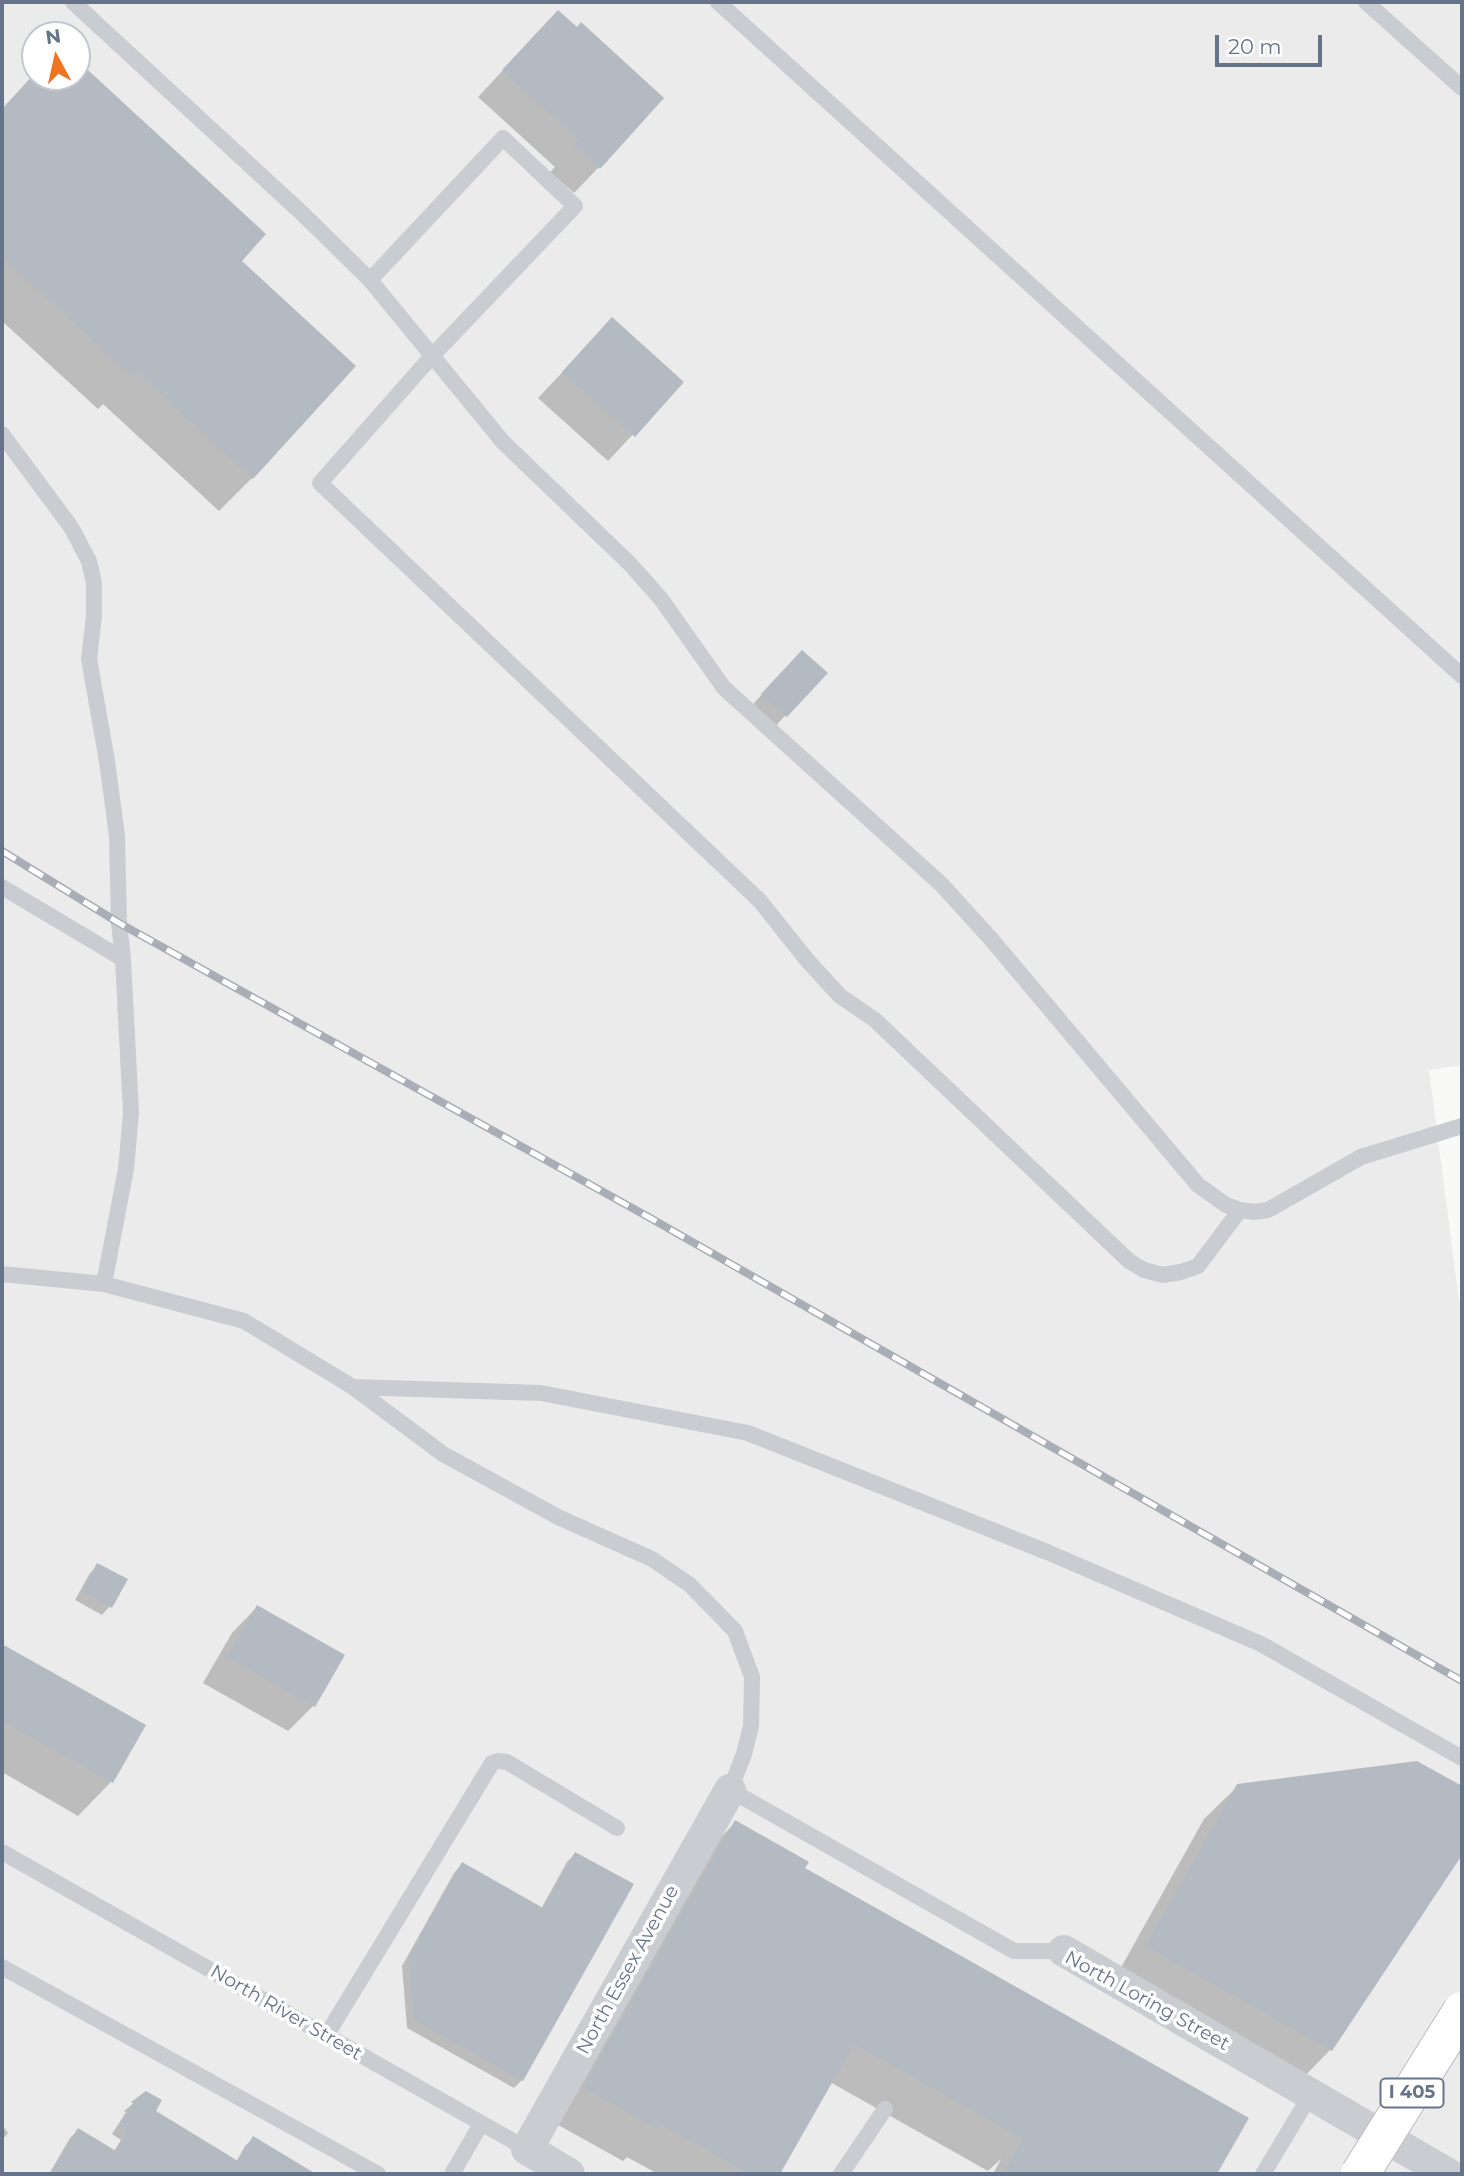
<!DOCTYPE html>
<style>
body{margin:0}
#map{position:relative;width:1464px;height:2176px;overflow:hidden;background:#f9faf7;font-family:Montserrat,sans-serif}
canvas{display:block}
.frame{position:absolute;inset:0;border:4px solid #66748a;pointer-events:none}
.north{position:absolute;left:21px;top:21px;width:70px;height:70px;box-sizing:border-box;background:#fff;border:2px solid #c2c7d0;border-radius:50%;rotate:352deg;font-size:19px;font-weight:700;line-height:28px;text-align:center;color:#66748a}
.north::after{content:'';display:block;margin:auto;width:24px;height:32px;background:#ef7321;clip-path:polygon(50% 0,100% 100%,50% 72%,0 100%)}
.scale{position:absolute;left:1215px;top:35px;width:107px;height:32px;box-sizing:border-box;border:4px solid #66748a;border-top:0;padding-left:9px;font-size:21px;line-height:24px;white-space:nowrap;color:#66748a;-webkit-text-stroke:5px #fff;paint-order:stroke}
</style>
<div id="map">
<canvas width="1464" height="2176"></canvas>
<div class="frame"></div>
<div class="north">N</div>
<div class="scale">20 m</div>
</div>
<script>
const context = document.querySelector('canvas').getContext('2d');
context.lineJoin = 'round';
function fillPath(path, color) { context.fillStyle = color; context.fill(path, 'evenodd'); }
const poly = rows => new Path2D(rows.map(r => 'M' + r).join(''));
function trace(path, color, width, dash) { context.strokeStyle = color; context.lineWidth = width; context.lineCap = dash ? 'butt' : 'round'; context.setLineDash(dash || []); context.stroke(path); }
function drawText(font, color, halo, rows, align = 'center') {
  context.font = font + ' Montserrat,sans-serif'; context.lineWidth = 7; context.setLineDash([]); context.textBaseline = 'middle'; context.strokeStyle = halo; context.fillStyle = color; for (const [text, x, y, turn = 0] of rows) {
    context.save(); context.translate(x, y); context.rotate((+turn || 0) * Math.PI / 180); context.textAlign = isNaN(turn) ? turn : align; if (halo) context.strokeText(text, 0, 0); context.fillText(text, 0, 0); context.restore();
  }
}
fillPath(poly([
 [2,2,1462,2,1462,1065,1429,1070,1459,1300,1462,1306,1462,2174,2,2174],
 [35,35,77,35,77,77,35,77]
]), '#eaebea');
fillPath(poly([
 [533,38,599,167,574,193,550,172,555,167,478,97],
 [77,62,239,261,252,478,219,511,103,404,98,409,2,321,2,109,35,74,35,77,77,77],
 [612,320,682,382,608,461,538,398],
 [785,669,825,673,769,733,746,712],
 [98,1565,110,1606,102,1615,75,1600,90,1573],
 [257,1607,313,1706,288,1731,203,1683,232,1633],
 [2,1646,143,1726,111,1782,78,1816,2,1772],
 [1417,1763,1462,1788,1462,1851,1331,2049,1298,2083,1114,1980,1204,1819,1238,1786],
 [735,1823,803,1869,1246,2119,1215,2174,993,2174,1001,2159,988,2171,830,2082,778,2174,658,2174,627,2157,623,2161,551,2121,702,1856],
 [575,1854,522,2080,514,2088,407,2028,402,1966,454,1873,462,1864,541,1909,567,1862],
 [146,2093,154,2111,236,2162,245,2146,253,2138,313,2174,49,2174,70,2138,78,2130,114,2151,121,2140,112,2134,126,2112,124,2111],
 [2,2125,8,2133,2,2140]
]), '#0003');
fillPath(poly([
 [558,10,577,27,581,22,664,98,600,169,574,145,579,140,502,70],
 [77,60,266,234,242,261,356,366,253,479,137,372,133,377,2,257,2,109,35,73,35,77,77,77],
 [612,317,684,382,635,437,562,372],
 [802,650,828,673,787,717,761,694],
 [97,1563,128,1579,112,1608,82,1591],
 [257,1605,345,1655,315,1707,227,1657],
 [2,1644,146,1725,113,1783,2,1721],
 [1417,1761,1462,1786,1462,1855,1332,2051,1146,1946,1237,1784],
 [735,1820,809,1862,805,1868,1249,2118,1217,2174,1003,2174,1023,2139,854,2044,780,2174,750,2174,660,2124,657,2129,583,2087],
 [575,1852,634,1884,523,2081,414,2020,409,1956,462,1862,543,1908],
 [146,2091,162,2100,156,2111,238,2161,253,2136,316,2174,50,2174,78,2128,116,2151,127,2131,119,2126,133,2103,131,2102]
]), '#b4bac1');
trace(poly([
 [73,2,305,216,370,280,503,442,630,564,661,599,724,688,941,884,991,939,1198,1185,1226,1205,1240,1210,1254,1212,1268,1210,1361,1157,1462,1126],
 [718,2,1462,676],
 [1366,2,1462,88],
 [370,280,503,138,575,206,432,356,320,483,760,901,807,960,840,996,875,1020,1129,1261,1144,1270,1163,1275,1181,1272,1198,1266,1240,1210],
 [2,434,71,527,89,561,94,583,94,616,89,659,107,761,117,836,119,923,123,959,131,1113,126,1169,104,1284],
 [2,887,123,959],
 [2,1274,104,1284,244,1321,353,1387,443,1454,558,1517,652,1559,690,1585,735,1631,752,1677,751,1726,744,1754,730,1790,1014,1951,1064,1951],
 [353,1387,541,1393,748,1433,1047,1552,1261,1644,1462,1758],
 [2,1852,527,2149],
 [2,1967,378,2174],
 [326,2036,492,1763,498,1761,507,1762,617,1828],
 [452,2174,481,2124],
 [841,2174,885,2109],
 [1263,2174,1311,2094]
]), '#c9ccd0', 16);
trace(poly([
 [1064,1951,1448,2174],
 [569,2174,527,2149,730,1790]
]), '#c9ccd0', 32);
const rail = poly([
 [2,851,119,923,652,1219,1462,1681]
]);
trace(rail, '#a9adb5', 8);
trace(rail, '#fff', 5, [16]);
const motorwayBridge = poly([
 [1360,2174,1462,2011]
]);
trace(motorwayBridge, '#bbbec2', 40, []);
trace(motorwayBridge, '#fff', 38);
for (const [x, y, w] of [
 [1412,2093,63]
]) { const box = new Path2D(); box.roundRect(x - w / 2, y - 14.5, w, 29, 5); context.fillStyle = '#fff'; context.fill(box); trace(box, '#66748a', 2); }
drawText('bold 18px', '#66748a', null, [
 ["I 405",1412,2093]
]);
drawText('19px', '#66748a', '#fff', [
 ["North Essex Avenue",628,1970,-61],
 ["North Loring Street",1147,2001,29],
 ["North River Street",286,2013,30]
]);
</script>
